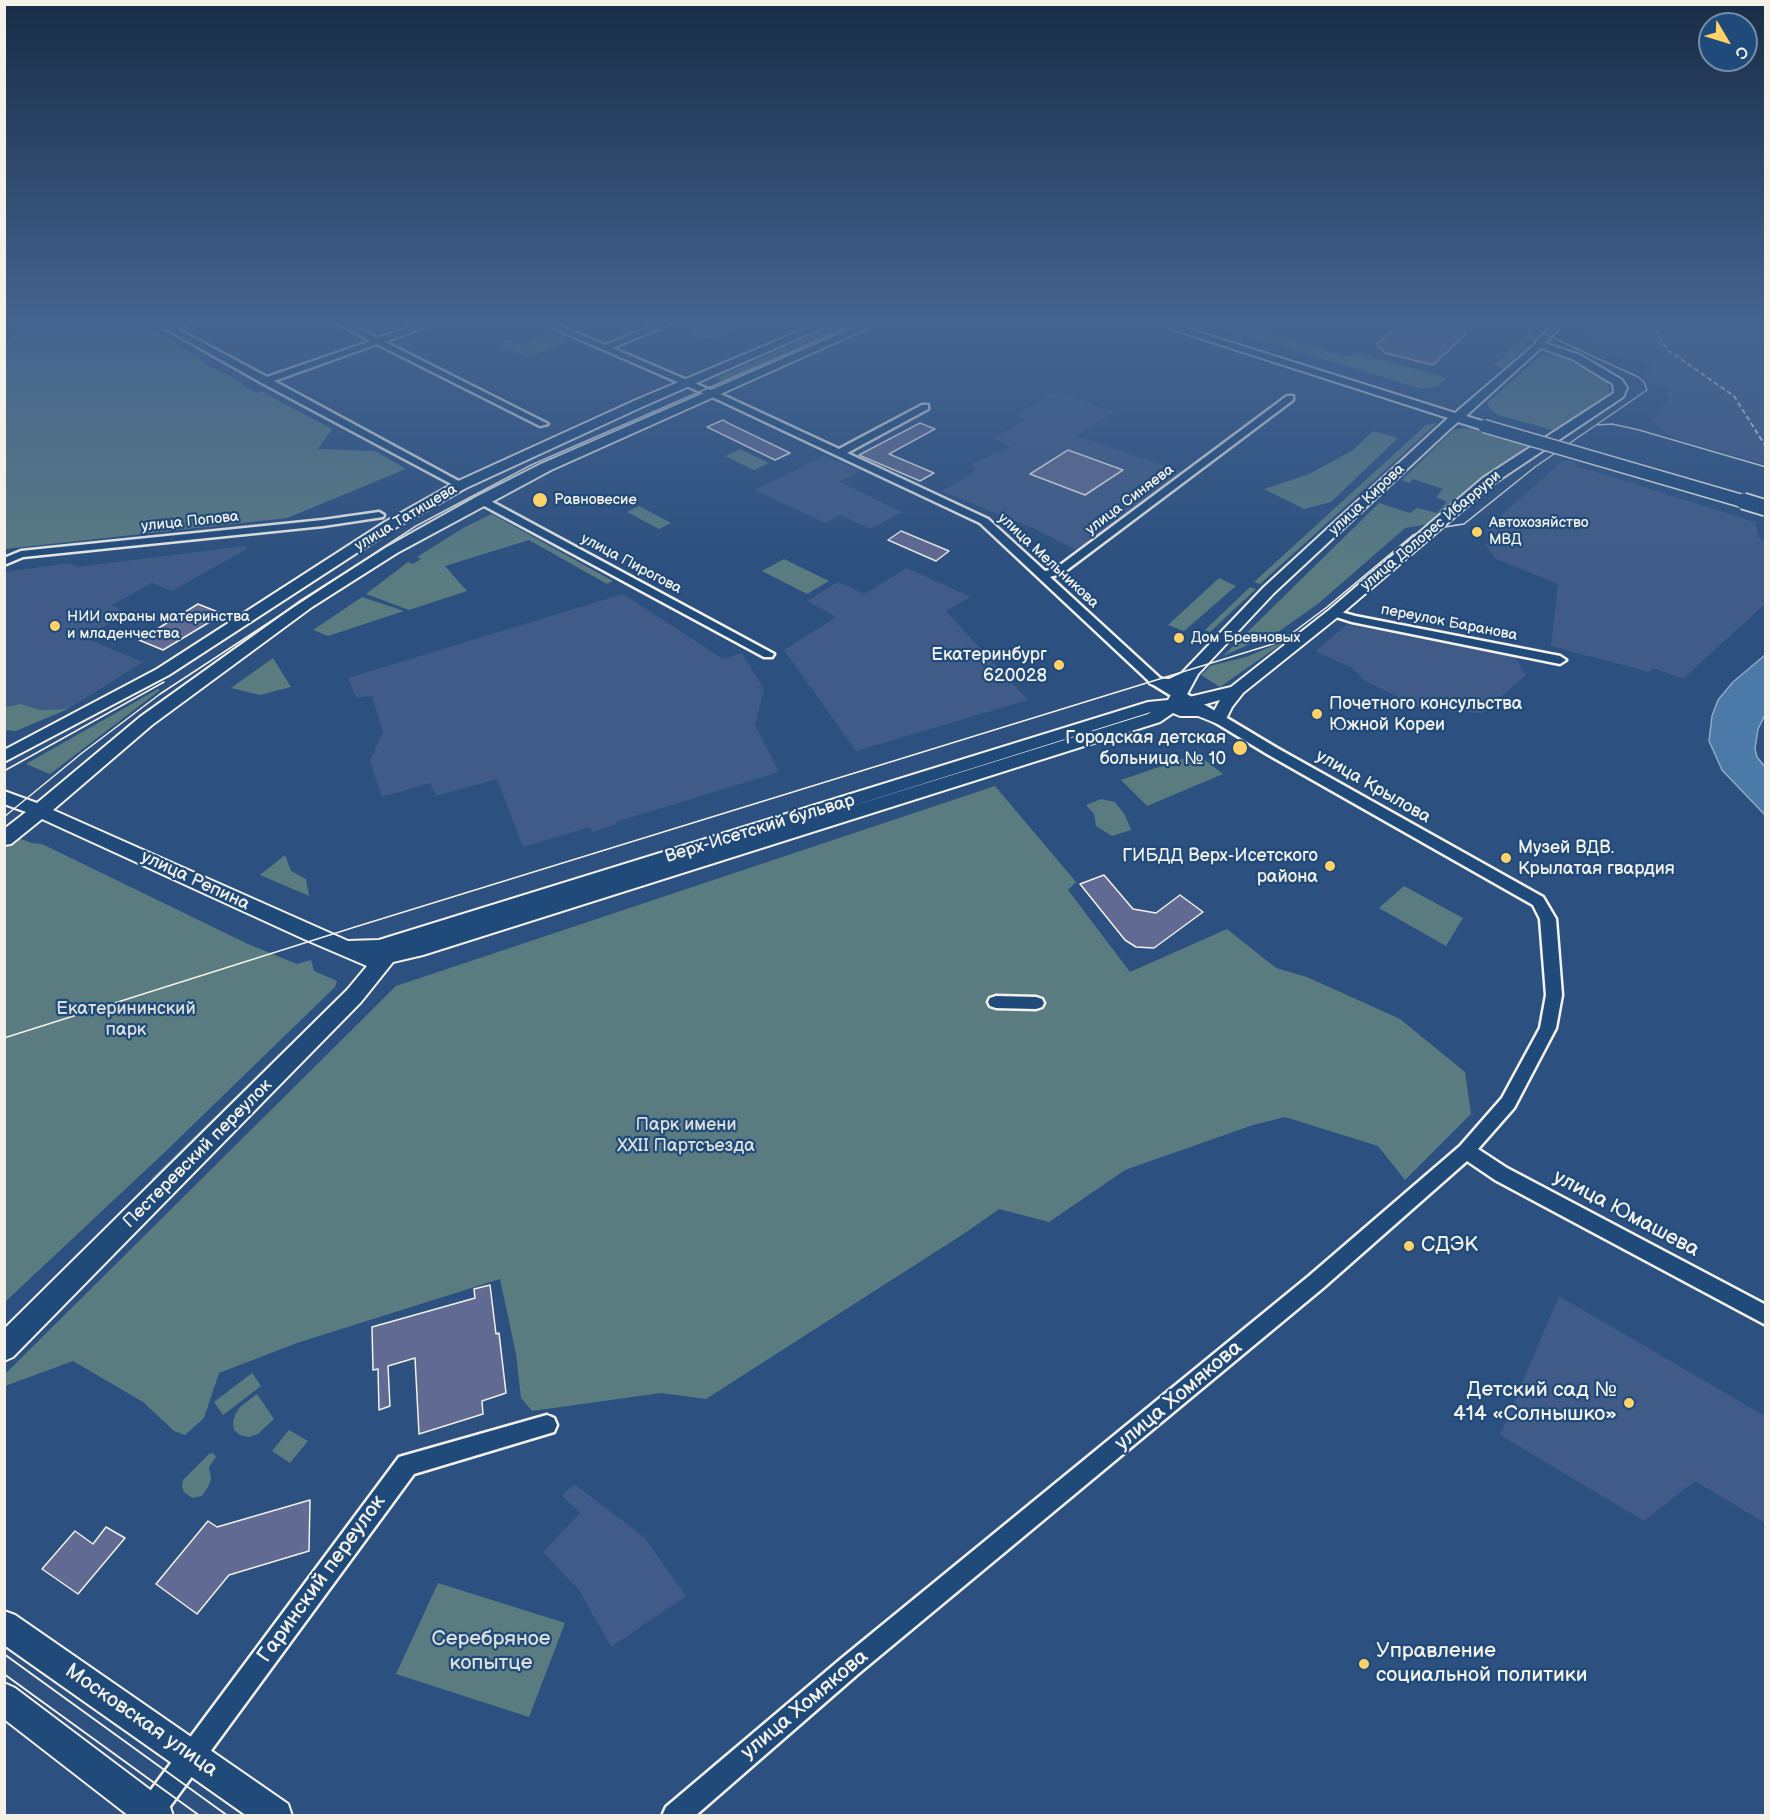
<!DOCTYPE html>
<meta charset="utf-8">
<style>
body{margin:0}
#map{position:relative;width:1770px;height:1820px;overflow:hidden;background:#2c507f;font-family:"Balsamiq Sans",sans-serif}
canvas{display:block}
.frame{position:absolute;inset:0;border:6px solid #f4f1e8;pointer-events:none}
.north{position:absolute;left:1698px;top:12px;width:60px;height:60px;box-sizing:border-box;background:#1f4a7a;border:2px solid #748da6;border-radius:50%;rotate:128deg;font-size:16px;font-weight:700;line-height:24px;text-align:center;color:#f4f1e8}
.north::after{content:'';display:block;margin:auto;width:21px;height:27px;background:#ffd166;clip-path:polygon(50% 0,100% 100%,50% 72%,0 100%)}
</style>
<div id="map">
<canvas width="1770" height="1820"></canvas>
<div class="frame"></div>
<div class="north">С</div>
</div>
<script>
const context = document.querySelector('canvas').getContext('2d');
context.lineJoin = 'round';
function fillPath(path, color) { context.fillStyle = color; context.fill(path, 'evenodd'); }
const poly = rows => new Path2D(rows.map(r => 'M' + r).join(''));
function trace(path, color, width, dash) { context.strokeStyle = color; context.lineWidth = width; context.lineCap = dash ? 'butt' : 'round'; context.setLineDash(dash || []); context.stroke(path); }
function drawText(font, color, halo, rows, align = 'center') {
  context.font = font + ' "Balsamiq Sans",sans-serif'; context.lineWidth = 4.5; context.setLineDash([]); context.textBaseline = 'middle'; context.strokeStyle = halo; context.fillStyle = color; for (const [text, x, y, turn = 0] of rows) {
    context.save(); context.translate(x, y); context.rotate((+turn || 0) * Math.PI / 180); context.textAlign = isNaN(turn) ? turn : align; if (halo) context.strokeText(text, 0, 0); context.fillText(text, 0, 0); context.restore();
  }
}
fillPath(poly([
 [1578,322,1765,322,1765,464,1680,440,1666,433,1653,419,1668,399,1666,392,1673,391,1650,384,1642,378,1654,367,1640,360,1584,348,1588,342],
 [1055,391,1114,412,1076,436,1183,472,1078,551,1035,529,942,491,977,470,972,464,1011,447,994,438,1025,420,1016,416],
 [824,456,860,471,839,482,902,512,870,529,840,515,825,523,755,490],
 [1568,460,1577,463,1576,466,1755,522,1759,538,1765,540,1765,604,1683,679,1653,668,1649,672,1551,646,1558,584,1496,559,1486,545,1497,535,1486,530,1487,528,1560,463],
 [246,546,245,550,172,591,152,583,112,605,126,613,85,638,143,662,68,709,40,710,21,704,5,707,4,572,70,563,77,567],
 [907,568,971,597,946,611,1028,700,856,751,784,650,836,617,807,601,838,582,864,594],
 [623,594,723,659,742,653,764,689,755,725,779,772,616,822,617,824,592,832,590,827,523,847,497,779,436,796,430,783,382,797,370,761,383,732,372,696,356,698,348,678],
 [1347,625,1513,653,1526,675,1483,713,1425,710,1365,681,1352,668,1315,651],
 [1559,1296,1765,1416,1765,1523,1695,1481,1644,1521,1500,1435],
 [574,1484,644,1537,686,1596,611,1647,579,1590,543,1552,580,1513,562,1496]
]), '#405b87');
fillPath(poly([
 [17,322,142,322,204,361,205,364,243,382,240,383,257,393,261,391,332,429,318,449,375,451,406,469,287,518,5,549,5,345,26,327,11,326],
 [704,322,744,322,744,325,709,339,686,333],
 [842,322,870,322,732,382,725,382,716,378],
 [1162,322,1168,322,1435,404,1433,406],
 [1206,322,1235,322,1343,356,1351,356,1355,352,1447,378,1438,386,1422,389,1240,334,1266,337,1241,333],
 [1536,324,1540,325,1532,333,1534,337,1503,368,1489,365,1496,364],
 [549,332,569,341,528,357,497,343,508,339,519,344],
 [1542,354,1559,356,1602,377,1608,382,1610,394,1556,431,1498,415,1491,410,1487,403],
 [1437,423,1260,584,1254,582,1426,425],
 [1473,428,1533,446,1455,500,1430,524,1405,528,1319,603,1278,632,1223,656,1379,503,1410,513,1417,508,1437,513,1447,502,1436,497,1443,489,1413,479,1409,483,1402,480,1454,429],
 [1373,431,1398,438,1331,502,1304,509,1264,489,1309,474,1353,450],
 [740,449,769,463,754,470,725,456],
 [639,506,671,523,659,529,627,512],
 [492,514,613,581,607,584,529,540,445,566,467,591,409,610,366,594,408,562,413,564,421,559,417,557,465,527],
 [784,559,829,581,807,594,762,571],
 [1219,578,1236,586,1184,631,1168,625],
 [1250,587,1256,589,1210,632,1205,630],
 [362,597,404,611,328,636,313,630],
 [1287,640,1220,687,1201,675,1210,666,1246,657],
 [273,658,291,687,260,695,231,688],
 [158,689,160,690,50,774,26,764],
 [21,704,40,710,68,709,16,731,5,730,5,707],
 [1197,754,1223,774,1147,806,1121,780],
 [995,786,1076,882,1068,890,1130,972,1227,929,1276,968,1307,977,1400,1019,1465,1072,1471,1114,1405,1180,1378,1146,1285,1117,1253,1125,1125,1170,1049,1222,999,1209,968,1231,706,1399,661,1393,532,1411,521,1398,516,1354,500,1279,297,1343,219,1373,204,1418,185,1435,174,1431,143,1402,73,1361,5,1386,5,1374,396,986],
 [1101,799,1115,802,1125,815,1131,830,1112,836,1096,826,1094,814,1086,805],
 [5,833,32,843,42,844,248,944,297,964,311,960,314,971,337,981,335,987,166,1151,5,1302],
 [285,855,291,871,306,879,309,896,260,875],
 [1404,886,1463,918,1446,946,1379,908],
 [338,996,345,999,158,1182,151,1179],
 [252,1373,261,1386,223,1415,214,1402],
 [257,1394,274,1419,258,1434,249,1437,240,1435,234,1430,233,1422,235,1415,240,1407],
 [289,1430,308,1441,290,1463,272,1451],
 [209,1454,213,1453,216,1457,209,1467,211,1479,209,1485,202,1496,192,1498,184,1492,182,1487,183,1480],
 [438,1583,565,1623,529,1717,396,1674]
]), '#5a7c81');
const water = poly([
 [1765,655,1765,715,1758,729,1755,749,1757,757,1765,767,1765,815,1722,770,1709,741,1712,716,1718,700,1733,682,1765,655]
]);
fillPath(water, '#4c7aa8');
trace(water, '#8faac2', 1.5);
const building = poly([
 [1404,322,1425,322,1467,333,1433,365,1385,353,1376,344,1404,322],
 [723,420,728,423,790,453,775,460,707,427,723,420],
 [920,423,935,429,889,454,934,473,920,481,859,455,920,423],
 [1068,450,1123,470,1085,495,1030,474,1068,450],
 [901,531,949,551,936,561,888,540,901,531],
 [198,604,223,614,163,650,139,640,198,604],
 [1104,875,1133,909,1156,913,1180,895,1203,912,1154,948,1136,947,1125,940,1080,884,1104,875],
 [490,1285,496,1334,499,1333,506,1393,482,1401,483,1414,419,1434,415,1358,388,1366,390,1406,379,1410,378,1369,373,1370,372,1327,475,1298,474,1289,490,1285],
 [310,1500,309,1551,229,1575,197,1614,156,1584,208,1521,217,1527,310,1500],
 [106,1527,125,1538,78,1594,42,1569,75,1531,93,1544,106,1527]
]);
fillPath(building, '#616a92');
trace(building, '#f4f1e8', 1.5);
const minor = poly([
 [154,322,164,322,171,326,183,322,196,322,177,329,267,377,371,341,335,322,346,322,378,338,425,322,437,322,385,342,548,424,540,426,377,344,274,381,466,485,457,487,262,383,154,322],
 [540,322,551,322,605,345,662,322,674,322,612,348,727,397,839,449,922,405,928,405,928,409,847,453,988,519,1045,571,1055,569,1287,396,1293,396,1293,400,1063,573,1050,577,1160,678,1277,748,1543,897,1556,919,1562,995,1556,1028,1514,1108,1478,1149,1507,1168,1766,1305,1766,1325,1495,1180,1467,1161,1323,1288,858,1674,695,1816,662,1816,666,1807,842,1658,1309,1276,1460,1146,1502,1098,1540,1028,1546,995,1540,919,1533,905,1267,754,1152,684,980,523,721,401,540,322],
 [1556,322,1565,322,1542,346,1536,346,1536,342,1556,322],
 [477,498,485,498,774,654,772,657,764,657,477,502,477,498],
 [379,512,384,515,383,517,323,526,23,557,4,565,4,558,21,551,323,520,379,512],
 [1334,610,1355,616,1560,656,1566,660,1560,664,1352,622,1330,615,1328,613,1334,610],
 [996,996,1036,997,1042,999,1044,1003,1042,1007,1036,1009,996,1008,990,1006,988,1002,990,998,996,996],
 [547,1415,554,1418,557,1425,554,1432,414,1474,163,1816,140,1816,138,1811,142,1802,399,1457,547,1415]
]);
const major = poly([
 [821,322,835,322,644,406,466,488,395,528,169,675,4,762,4,750,157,669,385,522,456,482,636,400,821,322],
 [867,322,881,322,551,470,397,553,312,607,152,725,53,810,348,941,379,940,1148,702,1168,700,1175,688,1150,684,1148,681,1150,678,1169,679,1182,673,1264,587,1448,418,1150,322,1166,322,1455,413,1539,341,1580,355,1622,380,1627,388,1623,397,1493,484,1339,616,1243,693,1232,707,1224,723,1218,724,1198,716,1180,716,1173,713,1160,722,423,955,393,962,361,1002,13,1357,4,1361,4,1329,347,990,367,966,304,939,42,819,11,844,4,845,4,829,26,812,4,804,4,791,37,803,140,717,302,601,387,547,476,497,541,464,867,322],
 [1541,348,1572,359,1613,384,1614,393,1483,478,1329,610,1231,687,1185,698,1198,674,1274,593,1451,428,1458,422,1484,430,1488,429,1488,423,1466,416,1541,348],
 [1220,700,1214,711,1199,706,1220,700],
 [1151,712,1148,714,830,813,1151,712],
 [4,1611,15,1615,288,1804,292,1816,247,1816,4,1645,4,1611],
 [4,1683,15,1688,169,1804,173,1816,129,1816,4,1719,4,1683]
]);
trace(minor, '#f4f1e8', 5);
trace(major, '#f4f1e8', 4);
fillPath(minor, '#1f4a7a');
fillPath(major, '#1f4a7a');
trace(poly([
 [1598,425,1612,424,1639,430,1766,467],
 [4,771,164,682],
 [4,817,82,753,160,694,416,526,531,465,860,322],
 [4,1038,355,927,1273,644,1291,634,1327,607,1413,535,1432,529,1464,524,1535,467,1647,390,1644,382,1638,377,1547,335,1545,331,1553,322]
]), '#f4f1e8', 1.5);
trace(poly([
 [4,1654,228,1816],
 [4,1674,200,1816]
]), '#f4f1e8', 2);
trace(poly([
 [1660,322,1657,335,1669,351,1734,396,1766,447]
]), '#f4f1e8', 2, [5, 3]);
const majorBridgeFar1 = poly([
 [1484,426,1749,503]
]);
const majorBridge = poly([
 [1743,501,1766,508]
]);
trace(majorBridgeFar1, '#f4f1e8', 15, []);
trace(majorBridge, '#f4f1e8', 19, []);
trace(majorBridgeFar1, '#1f4a7a', 12);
trace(majorBridge, '#1f4a7a', 15);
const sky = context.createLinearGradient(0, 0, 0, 577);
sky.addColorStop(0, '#182c46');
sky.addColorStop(0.56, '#456490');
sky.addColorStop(1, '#45649000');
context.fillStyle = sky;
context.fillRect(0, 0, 1770, 577);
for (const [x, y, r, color] of [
 [540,500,8,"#ffd166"],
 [1477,532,6,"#ffd166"],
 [55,626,6,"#ffd166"],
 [1179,638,6,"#ffd166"],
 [1059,665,6,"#ffd166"],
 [1317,714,6,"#ffd166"],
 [1240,748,8,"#ffd166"],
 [1506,858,6,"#ffd166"],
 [1330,866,6,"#ffd166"],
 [1409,1246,6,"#ffd166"],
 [1629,1403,6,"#ffd166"],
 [1364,1664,6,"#ffd166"]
]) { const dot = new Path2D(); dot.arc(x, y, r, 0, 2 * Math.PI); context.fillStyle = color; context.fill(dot); trace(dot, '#1f4a7a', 2); }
drawText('15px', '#f4f1e8', '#1f4a7a', [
 ["Равновесие",554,500],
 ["Автохозяйство",1489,523],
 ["МВД",1489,540],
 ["НИИ охраны материнства",67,617],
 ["и младенчества",67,634],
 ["Дом Бревновых",1191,638]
], 'left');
drawText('15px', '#f4f1e8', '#1f4a7a', [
 ["улица Синяева",1130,500,-37],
 ["улица Кирова",1367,500,-43],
 ["улица Татищева",406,518,-31],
 ["улица Попова",190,522,-6],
 ["улица Долорес Ибаррури",1431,531,-40],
 ["улица Мельникова",1048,561,43],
 ["улица Пирогова",631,564,28],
 ["переулок Баранова",1449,623,11]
]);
drawText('18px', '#f4f1e8', '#1f4a7a', [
 ["Екатеринбург",1047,655],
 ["620028",1047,676],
 ["Почетного консульства",1329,704,"left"],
 ["Южной Кореи",1329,725,"left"],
 ["Городская детская",1226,738],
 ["больница № 10",1226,759],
 ["Музей ВДВ.",1518,848,"left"],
 ["Крылатая гвардия",1518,869,"left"],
 ["ГИБДД Верх-Исетского",1318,856],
 ["района",1318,877]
], 'right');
drawText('18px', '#f4f1e8', '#1f4a7a', [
 ["улица Крылова",1373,787,30],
 ["Верх-Исетский бульвар",760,829,-17],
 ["улица Репина",195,881,25],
 ["Пестеревский переулок",198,1154,-45]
]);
drawText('18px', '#dddfd9', '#1f4a7a', [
 ["Екатерининский",126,1009],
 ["парк",126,1030],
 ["Парк имени",686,1125],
 ["XXII Партсъезда",686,1146]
]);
drawText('21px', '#f4f1e8', '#1f4a7a', [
 ["улица Юмашева",1626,1214,28],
 ["улица Хомякова",1179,1396,-40],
 ["Гаринский переулок",322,1579,-54],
 ["улица Хомякова",805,1705,-40],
 ["Московская улица",141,1721,35]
]);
drawText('21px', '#f4f1e8', '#1f4a7a', [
 ["СДЭК",1421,1246],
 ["Детский сад №",1617,1391,"right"],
 ["414 «Солнышко»",1617,1415,"right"],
 ["Управление",1376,1652],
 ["социальной политики",1376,1676]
], 'left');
drawText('21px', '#dddfd9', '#1f4a7a', [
 ["Серебряное",491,1640],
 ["копытце",491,1664]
]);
</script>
